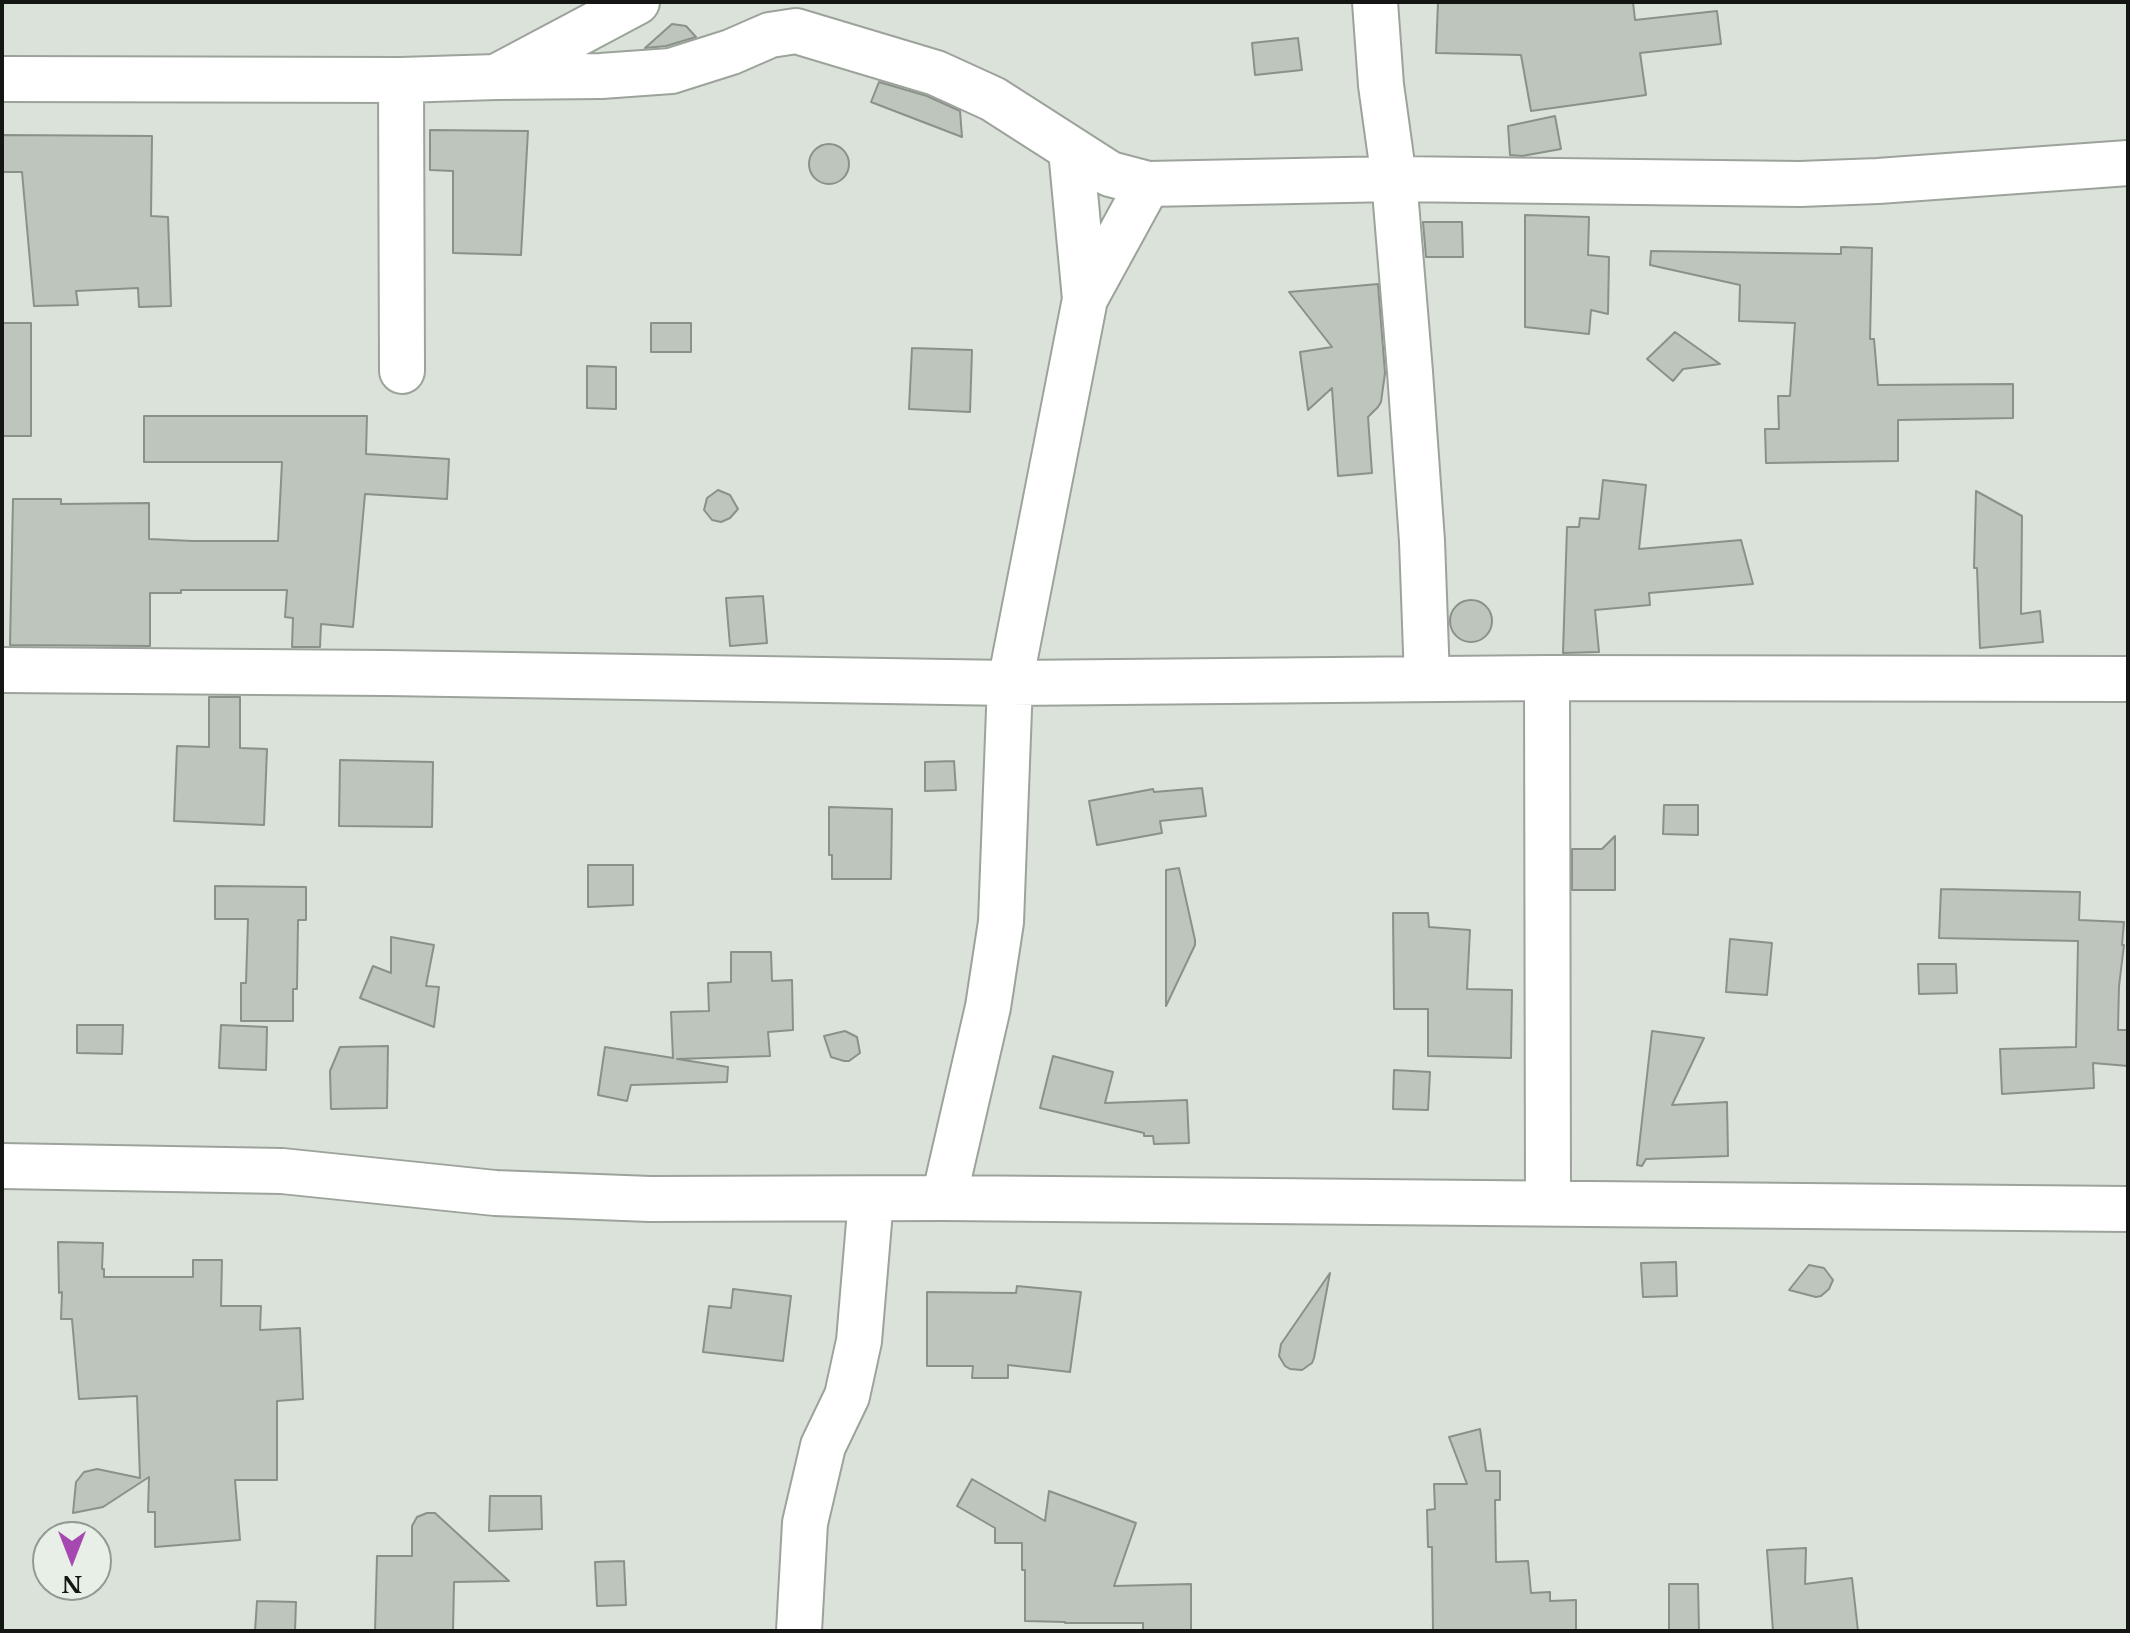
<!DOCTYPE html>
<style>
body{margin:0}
#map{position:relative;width:2130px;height:1633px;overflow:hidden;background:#dae2da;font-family:"Libre Baskerville",serif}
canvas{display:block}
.frame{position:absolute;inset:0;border:4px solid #131613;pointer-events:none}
.north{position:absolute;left:32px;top:1521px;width:80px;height:80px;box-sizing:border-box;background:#e7efe7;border:2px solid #929892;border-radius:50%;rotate:180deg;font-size:22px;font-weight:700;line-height:32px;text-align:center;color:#131613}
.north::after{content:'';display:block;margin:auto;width:28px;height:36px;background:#a748b0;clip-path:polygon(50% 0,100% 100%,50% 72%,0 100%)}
</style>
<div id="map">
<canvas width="2130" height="1633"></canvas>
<div class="frame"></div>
<div class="north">N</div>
</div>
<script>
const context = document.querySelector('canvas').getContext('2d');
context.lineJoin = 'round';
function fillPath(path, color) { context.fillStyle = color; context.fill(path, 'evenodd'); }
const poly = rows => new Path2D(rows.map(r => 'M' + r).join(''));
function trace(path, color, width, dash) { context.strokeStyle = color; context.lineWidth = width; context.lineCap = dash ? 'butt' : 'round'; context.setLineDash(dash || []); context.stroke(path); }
const building = poly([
 [1438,2,1633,2,1635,20,1717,11,1721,44,1640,53,1646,95,1531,111,1521,55,1436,53,1438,2],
 [672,24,686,26,696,37,666,46,645,48,672,24],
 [1298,38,1302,70,1255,75,1252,43,1298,38],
 [879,82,927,96,960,111,962,137,871,102,879,82],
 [1555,116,1561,149,1522,156,1510,155,1508,126,1555,116],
 [430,130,528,131,521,255,453,253,453,171,430,170,430,130],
 [2,135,152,136,151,216,168,217,171,306,139,307,138,288,76,291,78,305,34,306,22,172,2,172,2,135],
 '809 164a20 20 0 1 1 40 0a20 20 0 1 1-40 0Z',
 [1525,215,1589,217,1588,255,1609,257,1608,314,1591,310,1589,334,1525,327,1525,215],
 [1423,222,1462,222,1463,257,1426,257,1423,222],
 [1841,247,1872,248,1870,339,1874,339,1878,385,2013,384,2013,418,1898,420,1898,461,1766,463,1765,429,1779,429,1778,396,1790,396,1795,323,1739,321,1740,285,1650,265,1651,251,1841,254,1841,247],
 [1378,284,1385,373,1381,402,1378,407,1368,417,1372,473,1338,476,1332,388,1308,410,1300,352,1332,347,1289,292,1378,284],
 [2,323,31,323,31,436,2,436,2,323],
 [651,323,691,323,691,352,651,352,651,323],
 [1675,332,1720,364,1683,369,1673,381,1647,359,1675,332],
 [912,348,972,350,970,412,909,409,912,348],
 [587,366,616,367,616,409,587,408,587,366],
 [144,416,367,416,366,454,449,459,447,499,365,494,353,627,321,624,320,647,292,647,293,618,285,617,287,590,181,590,181,593,150,593,150,646,10,645,13,499,61,499,61,504,149,503,149,539,193,541,278,541,282,462,144,462,144,416],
 [1603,480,1646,485,1639,549,1741,540,1753,584,1649,593,1650,605,1595,610,1599,652,1563,653,1567,527,1579,527,1580,518,1599,519,1603,480],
 [718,490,730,495,738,509,730,518,721,522,712,520,704,510,707,498,718,490],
 [1976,491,2022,516,2021,614,2040,611,2043,642,1980,648,1977,568,1974,568,1976,491],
 [763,596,767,643,730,646,726,598,763,596],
 '1450 621a21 21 0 1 1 42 0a21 21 0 1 1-42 0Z',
 [209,697,240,697,240,748,267,749,264,825,174,821,177,746,209,747,209,697],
 [340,760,433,762,432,827,339,826,340,760],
 [954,761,956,790,925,791,925,762,954,761],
 [1202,788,1206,816,1160,821,1162,833,1097,845,1089,801,1153,789,1154,792,1202,788],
 [1664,805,1698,805,1698,835,1663,834,1664,805],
 [829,807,892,809,891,879,832,879,832,855,829,855,829,807],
 [1615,836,1615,890,1572,890,1572,849,1602,849,1615,836],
 [588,865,633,865,633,905,588,907,588,865],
 [1179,868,1195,940,1195,945,1166,1006,1166,870,1179,868],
 [215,886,306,887,306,920,298,920,297,989,293,989,293,1021,241,1021,241,983,246,983,248,919,215,919,215,886],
 [1941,889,2080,892,2079,920,2124,922,2122,945,2124,945,2119,986,2118,1030,2128,1030,2128,1066,2093,1063,2094,1088,2002,1094,2000,1049,2076,1047,2078,941,1939,938,1941,889],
 [1393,913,1428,913,1429,927,1470,930,1467,989,1512,990,1511,1058,1428,1056,1428,1009,1394,1009,1393,913],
 [391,937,434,945,426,986,439,987,434,1027,360,998,373,966,391,973,391,937],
 [1730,939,1772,943,1767,995,1726,992,1730,939],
 [731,952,771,952,772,981,792,980,793,1030,768,1032,770,1056,677,1059,728,1067,727,1082,631,1085,627,1101,598,1095,605,1047,673,1058,671,1012,709,1011,708,983,731,982,731,952],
 [1918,964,1956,964,1957,993,1919,994,1918,964],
 [77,1025,123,1025,122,1054,77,1053,77,1025],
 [221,1025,267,1027,266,1070,219,1068,221,1025],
 [845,1031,857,1037,860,1053,849,1061,844,1061,831,1057,824,1036,845,1031],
 [1652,1031,1704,1038,1672,1105,1727,1102,1728,1156,1646,1159,1642,1166,1637,1165,1652,1031],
 [388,1046,387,1108,331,1109,330,1071,340,1047,388,1046],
 [1053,1056,1113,1072,1105,1103,1187,1100,1189,1143,1154,1144,1153,1136,1144,1136,1144,1133,1040,1108,1053,1056],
 [1394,1070,1430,1072,1428,1110,1393,1109,1394,1070],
 [58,1242,103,1243,102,1269,104,1269,104,1277,193,1277,193,1260,222,1260,221,1306,261,1306,260,1330,300,1328,303,1399,277,1401,277,1480,235,1480,240,1540,155,1547,155,1512,148,1512,149,1477,103,1507,73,1513,76,1482,84,1472,97,1469,140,1478,137,1396,79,1399,72,1319,61,1319,62,1292,59,1293,58,1242],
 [1676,1262,1677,1296,1643,1297,1641,1263,1676,1262],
 [1809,1265,1824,1268,1833,1280,1829,1289,1821,1296,1816,1297,1789,1290,1809,1265],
 [1330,1273,1314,1358,1312,1363,1302,1370,1290,1369,1285,1366,1279,1356,1281,1344,1330,1273],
 [1017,1286,1081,1292,1070,1372,1008,1365,1008,1378,972,1378,973,1366,927,1366,927,1292,1016,1293,1017,1286],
 [733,1289,791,1296,783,1361,703,1352,709,1306,731,1308,733,1289],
 [1480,1429,1486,1471,1500,1471,1500,1500,1495,1500,1496,1562,1528,1561,1531,1593,1550,1592,1550,1601,1576,1600,1576,1631,1433,1631,1432,1547,1428,1547,1427,1510,1435,1509,1434,1484,1467,1484,1449,1437,1480,1429],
 [972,1479,1045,1521,1049,1491,1136,1523,1114,1586,1191,1584,1191,1631,1143,1631,1143,1623,1065,1623,1065,1622,1025,1621,1025,1570,1022,1570,1022,1543,995,1543,995,1528,957,1506,972,1479],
 [490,1496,541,1496,542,1529,489,1531,490,1496],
 [427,1513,435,1513,509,1581,454,1582,453,1631,375,1631,377,1556,412,1556,412,1526,417,1517,427,1513],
 [1806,1548,1805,1584,1852,1578,1858,1631,1773,1631,1767,1550,1806,1548],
 [624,1561,626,1605,597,1606,595,1562,624,1561],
 [1669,1584,1698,1584,1699,1631,1669,1631,1669,1584],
 [257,1601,296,1602,295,1631,255,1631,257,1601]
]);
fillPath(building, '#bec5bd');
trace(building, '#8a9189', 2);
const minor = poly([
 [1375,2,1381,85,1394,179,1410,372,1422,541,1427,679],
 [496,77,601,76,671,71,731,52,770,35,796,31,936,73,993,99,1110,174,1148,184,1394,179,1800,184,1878,181,2128,163],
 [2,79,401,80,496,77,637,2],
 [401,80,402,371],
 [1085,299,1148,184],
 [2,670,387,673,1010,683,1547,678,2128,679],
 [1547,678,1548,1203],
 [2,1166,282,1171,495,1193,650,1199,944,1198,2128,1209],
 [944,1198,988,1007,1001,922,1010,683,1085,299,1071,150],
 [799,1631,805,1523,823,1446,847,1396,859,1341,871,1199]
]);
trace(minor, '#9ca39b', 48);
trace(minor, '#fff', 44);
</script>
